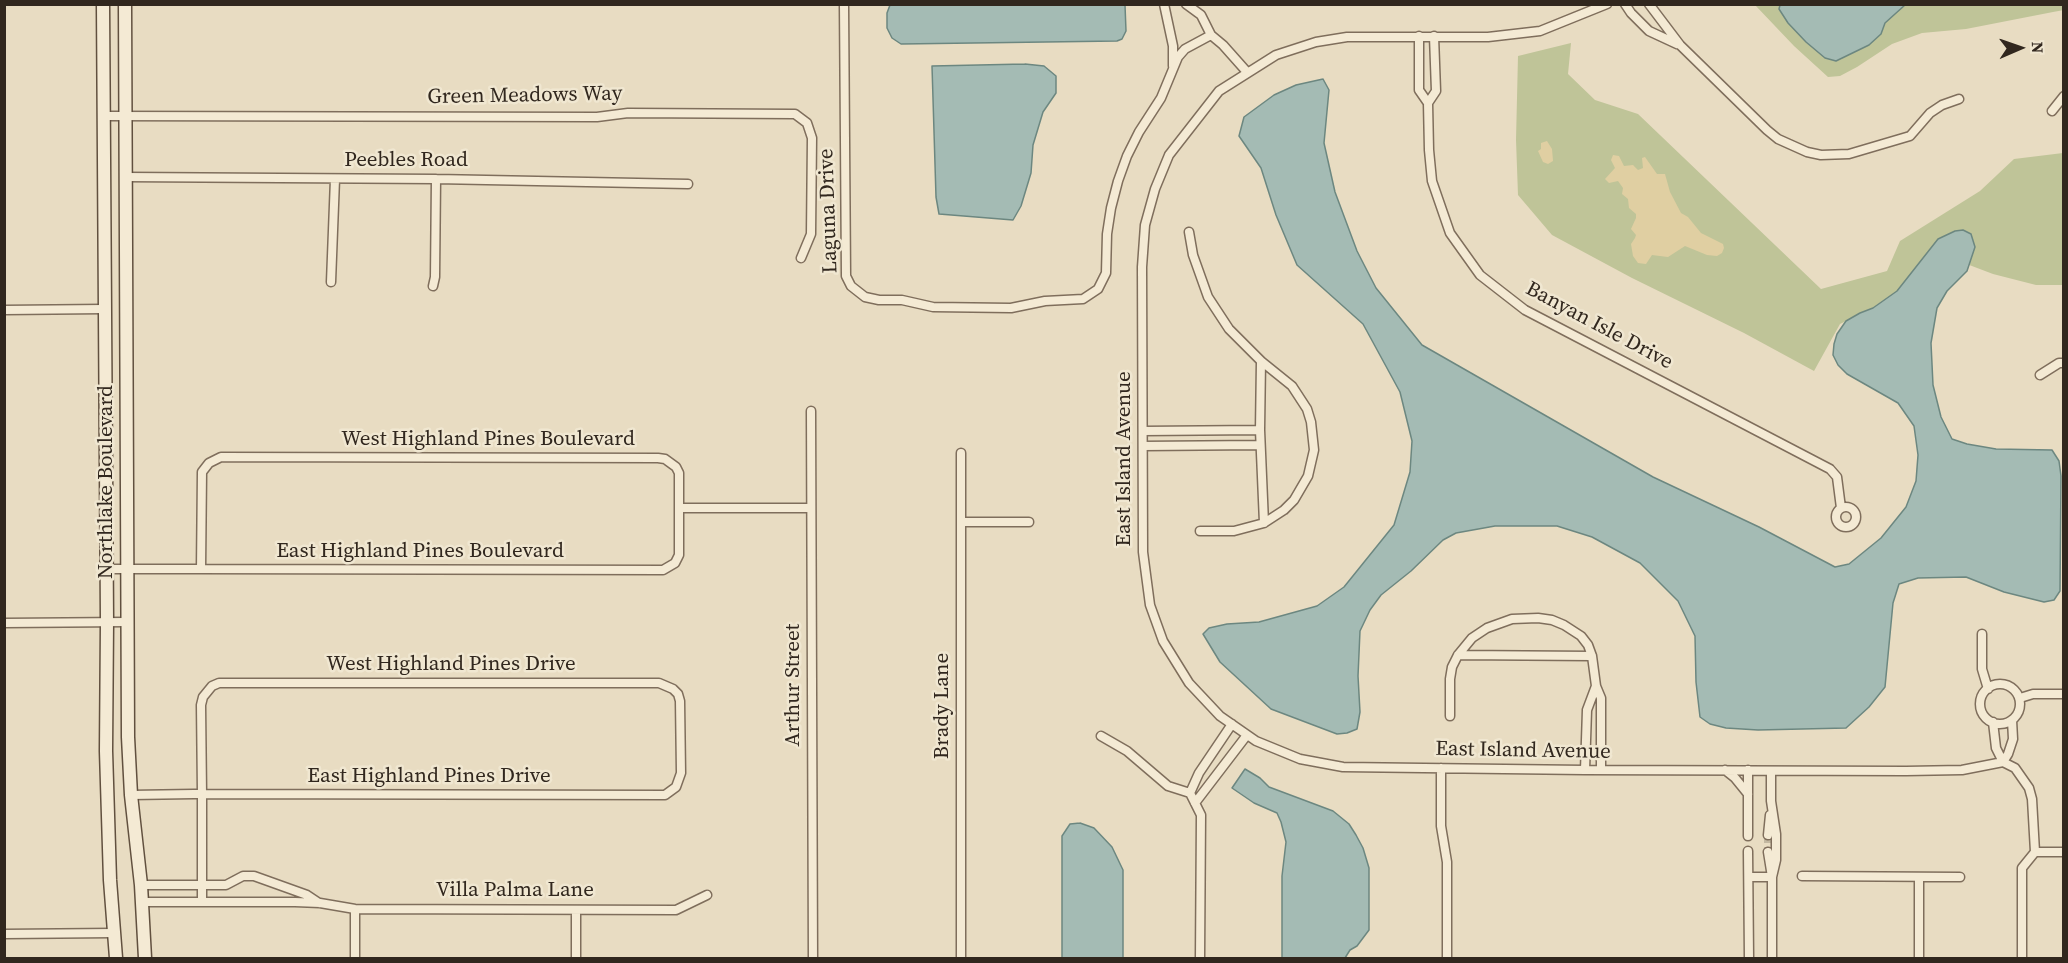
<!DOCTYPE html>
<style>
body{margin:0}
#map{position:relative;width:2068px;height:963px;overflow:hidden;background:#e8dcc2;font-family:"Source Serif 4",serif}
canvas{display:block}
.frame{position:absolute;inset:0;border:6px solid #31271e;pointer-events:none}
.north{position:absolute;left:1990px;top:18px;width:60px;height:60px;-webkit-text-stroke:4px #f0e7d1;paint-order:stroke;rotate:88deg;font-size:16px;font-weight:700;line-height:24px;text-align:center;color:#31271e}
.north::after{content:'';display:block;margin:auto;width:21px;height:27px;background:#31271e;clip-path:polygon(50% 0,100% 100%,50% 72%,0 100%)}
</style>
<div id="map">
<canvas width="2068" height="963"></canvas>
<div class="frame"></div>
<div class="north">N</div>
</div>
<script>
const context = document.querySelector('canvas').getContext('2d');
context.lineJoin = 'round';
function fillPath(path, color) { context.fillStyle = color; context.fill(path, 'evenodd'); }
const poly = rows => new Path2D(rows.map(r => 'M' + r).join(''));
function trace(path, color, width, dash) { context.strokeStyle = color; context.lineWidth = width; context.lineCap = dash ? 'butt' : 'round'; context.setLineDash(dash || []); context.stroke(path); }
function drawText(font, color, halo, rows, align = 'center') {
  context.font = font + ' "Source Serif 4",serif'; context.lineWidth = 5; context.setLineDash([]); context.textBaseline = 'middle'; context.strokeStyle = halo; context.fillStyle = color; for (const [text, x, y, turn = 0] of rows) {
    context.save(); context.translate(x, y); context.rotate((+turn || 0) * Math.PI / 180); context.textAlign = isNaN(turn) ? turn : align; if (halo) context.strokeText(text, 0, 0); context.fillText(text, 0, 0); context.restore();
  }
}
fillPath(poly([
 [2063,4,2064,10,2053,12,1966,29,1922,33,1892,44,1857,67,1840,76,1828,77,1794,46,1755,5],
 [1571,43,1568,74,1595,100,1638,114,1821,289,1887,271,1900,241,1980,191,2014,159,2063,153,2063,285,2036,285,1993,274,1964,263,1840,324,1814,371,1744,333,1632,278,1552,235,1518,195,1516,140,1518,56]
]), '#bfc498');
fillPath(poly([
 [1547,141,1552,149,1553,161,1548,164,1543,162,1538,151,1541,149,1541,143],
 [1613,155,1619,156,1624,166,1633,165,1638,170,1643,168,1642,158,1645,157,1657,174,1665,174,1670,192,1681,213,1688,217,1701,233,1723,244,1724,248,1722,253,1717,256,1707,255,1685,246,1668,257,1652,255,1646,264,1638,263,1633,256,1631,244,1635,238,1636,235,1631,229,1636,218,1636,214,1629,208,1628,199,1622,194,1623,188,1618,181,1609,183,1605,179,1615,168,1611,160]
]), '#e0cfa2');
const water = poly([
 [890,5,1125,5,1126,31,1122,39,1117,41,901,44,892,38,887,28,887,13,890,5],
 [1780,5,1780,4,1905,5,1885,23,1881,34,1869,45,1836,61,1825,58,1806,42,1788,23,1779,9,1780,5],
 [1025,64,1044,66,1056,76,1056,93,1043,112,1033,145,1031,173,1021,206,1013,220,939,214,936,197,932,66,1025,64],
 [1323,79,1329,90,1324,143,1335,192,1357,251,1376,288,1422,345,1653,477,1759,527,1835,567,1849,564,1881,538,1906,507,1916,481,1918,455,1914,426,1898,403,1847,374,1838,365,1833,355,1834,344,1837,334,1846,321,1860,313,1873,308,1897,291,1938,239,1955,231,1963,230,1971,234,1975,247,1967,271,1947,291,1937,308,1931,343,1933,385,1941,417,1952,439,1967,444,1996,449,2052,450,2059,461,2061,476,2060,591,2054,600,2044,602,2004,592,1966,577,1918,578,1899,584,1893,603,1885,687,1869,707,1846,728,1758,730,1726,728,1710,724,1700,717,1696,682,1695,636,1678,601,1640,563,1592,537,1557,526,1495,526,1456,533,1443,540,1411,571,1381,595,1370,610,1360,631,1358,676,1360,712,1357,729,1347,733,1337,734,1271,709,1220,662,1203,634,1209,628,1227,624,1259,622,1317,606,1344,587,1394,525,1410,472,1412,441,1400,392,1363,324,1297,265,1276,215,1261,168,1239,136,1244,117,1274,95,1296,85,1323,79],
 [1245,769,1260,778,1269,787,1333,811,1349,824,1356,835,1363,848,1369,868,1369,930,1357,946,1350,950,1345,958,1282,958,1282,876,1286,842,1281,822,1277,813,1254,803,1232,788,1245,769],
 [1080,823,1094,828,1112,847,1123,870,1123,958,1062,958,1062,836,1070,824,1080,823]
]);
fillPath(water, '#a4bbb4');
trace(water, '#6c8780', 1.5);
trace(poly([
 [1768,835,1768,852]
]), '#c3b8a1', 8, [8, 4]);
const minor = poly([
 [844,4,846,276,851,286,865,297,879,300,902,300,933,307,1011,308,1045,301,1083,299,1098,289,1106,273,1107,234,1111,208,1118,181,1127,156,1139,132,1161,98,1178,57,1185,49,1211,35],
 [1164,4,1173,46,1173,66],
 [1186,4,1201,15,1211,35,1223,45,1247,72],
 [1607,4,1540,31,1488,37,1347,37,1316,42,1276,55,1219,91,1169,155,1155,189,1145,225,1142,267,1143,552,1150,605,1163,641,1189,683,1220,716,1256,741,1300,759,1343,767,1585,770,1906,771,1962,770,2003,762],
 [1625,4,1631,13,1649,31,1677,44],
 [1649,4,1680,45,1767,130,1778,139,1807,152,1821,155,1849,154,1910,136,1930,113,1942,105,1959,99],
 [1419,36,1419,90,1428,103,1429,150,1432,181,1450,233,1480,275,1525,310,1830,469,1837,477,1841,508],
 [1428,103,1436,91,1434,36],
 [2052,111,2064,96],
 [104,116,597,117,628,113,795,114,807,123,812,138,811,234,801,258],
 [125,177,436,179,688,184],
 [1189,232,1193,255,1208,297,1229,329,1261,361,1260,430,1264,523],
 [331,282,335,179],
 [433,286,435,277,436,179],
 [4,310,104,309],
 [2040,375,2059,363,2064,363],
 [811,411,813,958],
 [1143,431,1260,430],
 [1143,446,1260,445],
 [961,453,961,958],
 '1836 517a10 10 0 1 1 20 0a10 10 0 1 1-20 0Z',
 [681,508,811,508],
 [961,522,1029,522],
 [1200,531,1234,531,1264,523,1284,510,1294,500,1308,476,1314,450,1311,422,1307,409,1292,386,1261,361],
 [106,569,201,569,663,570,675,563,679,555,679,473,676,467,665,459,658,458,221,457,209,463,202,472,201,569],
 [4,623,127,622],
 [1982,634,1982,669,1988,689],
 [1458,655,1592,656],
 '1980 704a20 20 0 1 1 40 0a20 20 0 1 1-40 0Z',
 [2020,698,2033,694,2064,694],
 [1450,716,1450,679,1452,667,1458,655,1472,638,1487,628,1512,619,1538,618,1552,620,1564,625,1581,636,1588,645,1592,656,1596,686,1601,698,1601,770],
 [1993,722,1996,748,2003,762,2015,768,2029,788,2032,799,2035,852],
 [1101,736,1127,751,1168,786,1190,793],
 [2003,762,2008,754,2013,739,2012,720],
 [1441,768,1441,826,1447,862,1447,958],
 [1585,770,1587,710,1596,686],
 [1725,770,1735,778,1748,794],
 [1771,771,1771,801,1776,834,1776,860,1772,877],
 [1190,793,1201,815,1200,958],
 [1190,793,1199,773,1232,724],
 [131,795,194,794,202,794,665,795,676,787,681,773,680,701,678,694,673,689,659,683,219,683,212,686,203,697,201,705,202,794,202,902],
 [1195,803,1247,735],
 [1768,835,1770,815],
 [1748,836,1748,770],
 [1748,851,1749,958],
 [1768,852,1772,877,1772,958],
 [1802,876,1960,877],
 [1749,877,1772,877],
 [1919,878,1919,958],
 [141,885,226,885,243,876,254,876,307,895,319,903],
 [142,902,295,902,320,903,355,909,676,910,707,895],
 [576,910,576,958],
 [4,934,114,933],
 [355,958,355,909],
 [2022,958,2022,868,2035,852,2064,852]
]);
const secondary = poly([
 [103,4,107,622,106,751,110,880,116,958],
 [125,4,128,737,131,795,141,885,145,958]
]);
trace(minor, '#7f6e5c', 11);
trace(secondary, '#61503f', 15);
trace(minor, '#f4ead4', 8);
trace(secondary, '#f4ead4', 12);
drawText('21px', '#31271e', '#f0e7d1', [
 ["Green Meadows Way",525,96,-1],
 ["Peebles Road",406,161],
 ["Laguna Drive",829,211,-92],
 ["Banyan Isle Drive",1599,326,28],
 ["West Highland Pines Boulevard",488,440],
 ["East Island Avenue",1125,459,-90],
 ["Northlake Boulevard",107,482,-90],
 ["East Highland Pines Boulevard",420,552],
 ["West Highland Pines Drive",451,665],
 ["Arthur Street",794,685,-90],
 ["Brady Lane",943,706,-90],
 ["East Island Avenue",1523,751,1],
 ["East Highland Pines Drive",429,777],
 ["Villa Palma Lane",515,891]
]);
</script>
